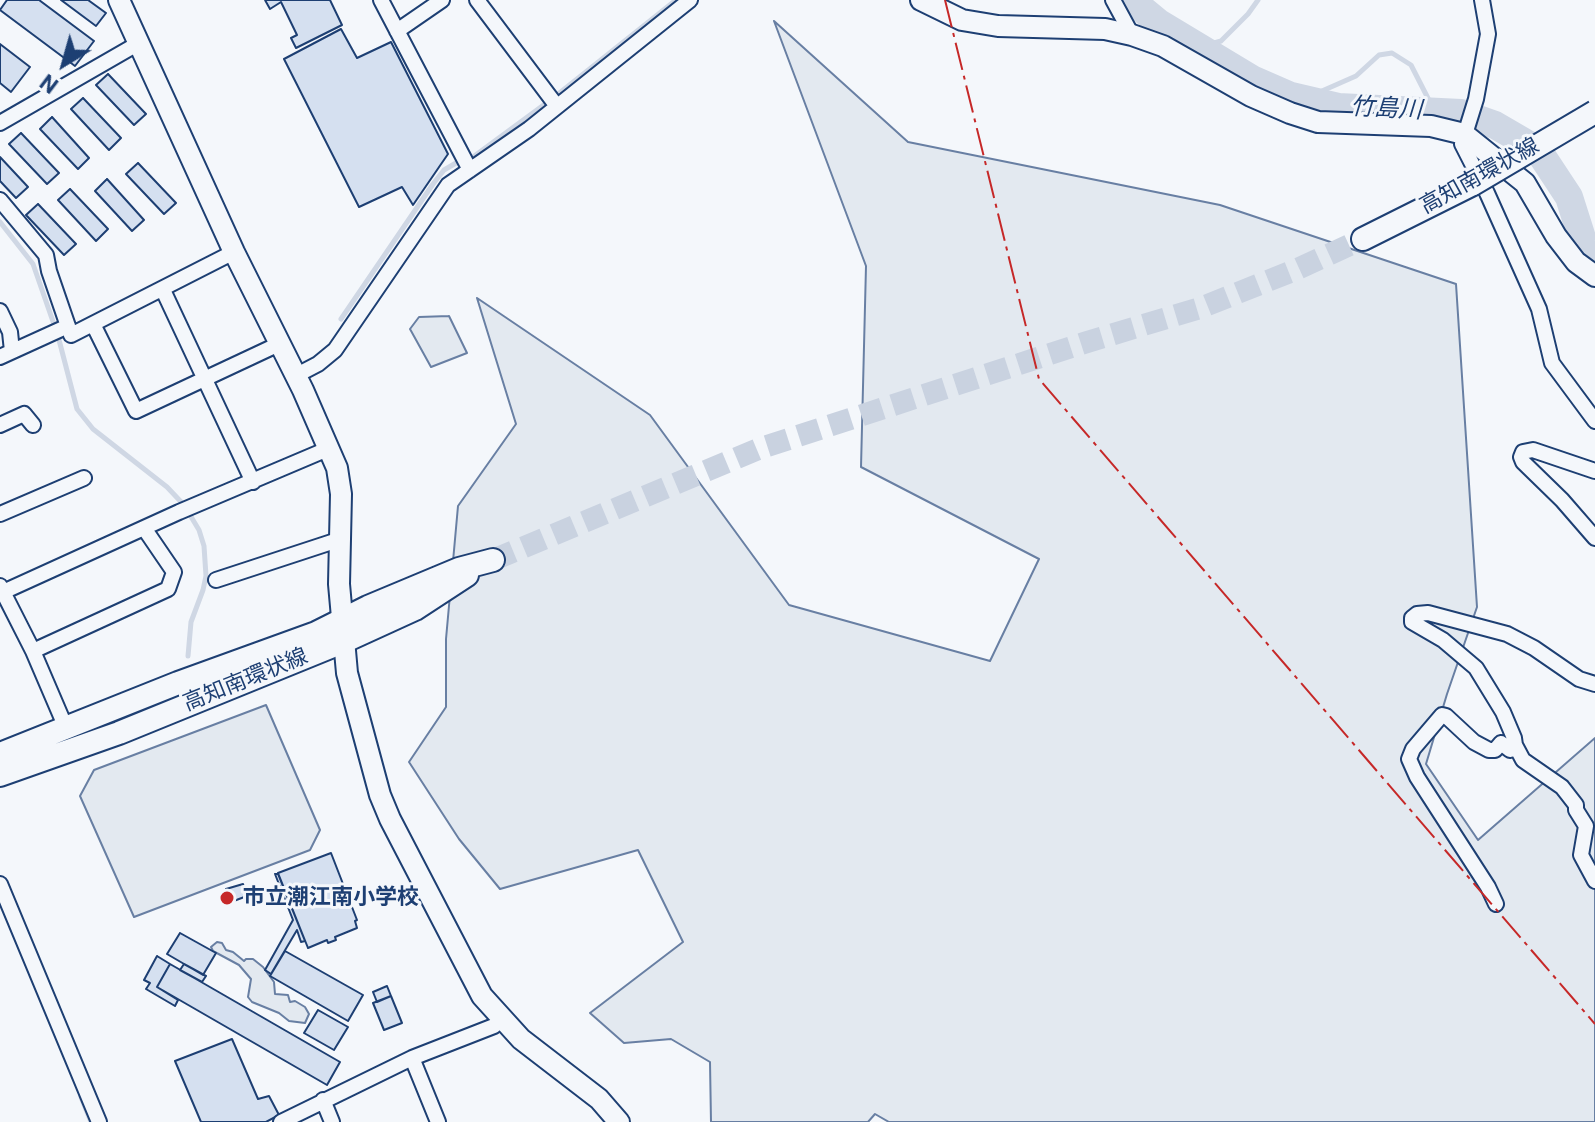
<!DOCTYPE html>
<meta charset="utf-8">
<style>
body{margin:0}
#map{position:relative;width:1595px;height:1122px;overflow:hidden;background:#f4f7fb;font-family:Roboto,sans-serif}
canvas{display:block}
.north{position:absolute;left:24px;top:24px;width:80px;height:80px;-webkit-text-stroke:6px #f4f7fb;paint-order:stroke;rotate:217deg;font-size:22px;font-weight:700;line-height:32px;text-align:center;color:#1d3f73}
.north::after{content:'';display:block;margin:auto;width:28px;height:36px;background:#1d3f73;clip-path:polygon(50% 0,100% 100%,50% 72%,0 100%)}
</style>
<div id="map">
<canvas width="1595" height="1122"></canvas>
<div class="north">N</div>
</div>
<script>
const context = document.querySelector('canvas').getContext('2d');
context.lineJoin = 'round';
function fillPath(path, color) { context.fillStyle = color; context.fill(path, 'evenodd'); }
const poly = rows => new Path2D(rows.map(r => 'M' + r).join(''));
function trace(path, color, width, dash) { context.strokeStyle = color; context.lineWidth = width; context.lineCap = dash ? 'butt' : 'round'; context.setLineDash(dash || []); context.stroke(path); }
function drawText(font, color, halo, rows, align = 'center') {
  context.font = font + ' Roboto,"Noto Sans JP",sans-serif'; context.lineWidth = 6; context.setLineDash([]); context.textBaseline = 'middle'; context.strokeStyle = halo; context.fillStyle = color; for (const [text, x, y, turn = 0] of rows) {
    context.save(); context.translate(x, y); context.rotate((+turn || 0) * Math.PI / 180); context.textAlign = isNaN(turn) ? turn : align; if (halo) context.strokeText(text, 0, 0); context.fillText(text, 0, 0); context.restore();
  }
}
const green = poly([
 [774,21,908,142,1220,205,1456,284,1477,607,1447,694,1426,764,1478,840,1595,738,1595,1122,889,1122,875,1114,868,1122,711,1122,710,1062,671,1039,624,1043,590,1013,683,942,638,850,500,889,459,839,409,762,446,707,446,639,458,506,516,424,477,298,650,415,789,605,990,661,1039,559,861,467,866,266,774,21],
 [449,316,467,353,431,367,410,329,419,317,449,316],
 [266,705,320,830,310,850,134,917,80,796,94,770,266,705],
 [217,942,222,943,226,950,233,952,244,961,246,959,253,959,263,967,274,982,275,994,288,995,290,1002,295,1001,305,1007,309,1014,305,1023,289,1021,279,1013,252,1002,248,997,251,979,239,965,213,951,211,947,217,942]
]);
fillPath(green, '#e3e9f0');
trace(green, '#687fa3', 2);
trace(poly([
 [1200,47,1221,41,1248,14,1258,0],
 [557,95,676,0],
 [1306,98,1356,76,1379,55,1392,53,1411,65,1435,112],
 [473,157,545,104],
 [0,222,33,264,58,336,77,409,93,429,167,487,184,505,199,530,204,546,206,576,203,590,191,622,188,656],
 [341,319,433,184,444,170,456,163],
 [81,1097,91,1122]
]), '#cfd7e4', 5);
trace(poly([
 [1131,0,1159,23,1252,79,1291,96,1338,107,1461,113,1495,125,1538,150,1569,197,1584,244,1595,257]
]), '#cfd7e4', 28);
const building = poly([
 [7,0,39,0,94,41,75,66,0,10,7,0],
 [61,0,88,0,106,13,96,26,61,0],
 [265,0,330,0,342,25,296,48,291,38,297,35,281,2,270,9,265,0],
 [341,29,357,58,391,42,448,154,413,205,402,187,359,207,284,59,341,29],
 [0,44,30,67,11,92,0,83,0,44],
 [108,74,146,114,134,125,96,85,108,74],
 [83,98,121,138,109,150,71,109,83,98],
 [52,117,89,158,78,169,40,129,52,117],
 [21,133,59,173,47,184,9,144,21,133],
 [0,157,28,187,16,198,0,181,0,157],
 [138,163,176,203,164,214,126,174,138,163],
 [107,179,144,220,132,231,95,191,107,179],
 [70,189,108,229,96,241,58,200,70,189],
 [38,204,76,244,64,255,26,215,38,204],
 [331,853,357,920,355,921,357,928,335,937,336,940,328,943,327,940,308,948,278,873,331,853],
 [275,874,278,874,305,941,301,942,297,930,271,974,265,970,293,920,275,874],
 [243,884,247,896,231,902,226,889,243,884],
 [180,933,216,953,203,975,167,954,180,933],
 [285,951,363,995,348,1021,270,976,285,951],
 [157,956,170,964,157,987,178,1000,175,1006,146,989,150,983,144,980,157,956],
 [170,964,340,1062,327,1085,157,987,170,964],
 [184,964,206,976,202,982,180,970,184,964],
 [387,986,391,996,377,1002,373,992,387,986],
 [391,996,402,1023,384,1030,373,1003,391,996],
 [318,1010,348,1027,334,1050,304,1033,318,1010],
 [232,1039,258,1099,269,1096,279,1115,266,1122,201,1122,175,1061,232,1039]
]);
fillPath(building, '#d5e0f0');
trace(building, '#1d3f73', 2);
trace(poly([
 [493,560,761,448,1084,343,1200,308,1295,270,1363,239]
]), '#c9d2e0', 22, [22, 11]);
const street = poly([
 [381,0,470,170],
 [477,0,556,105],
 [1113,0,1132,35],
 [1482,0,1488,34,1476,99,1462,144,1487,193,1539,309,1552,363,1595,421],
 [397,31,442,0],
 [0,123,139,43],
 [0,200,46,255,49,271,71,335,234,252],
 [163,290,253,482],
 [0,311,10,332,12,351],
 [93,324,136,411,279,344],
 [0,357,68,326],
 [295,376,318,364,335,350,448,185,529,129,690,0],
 [0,425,24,414,33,425],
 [1595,471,1533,450,1523,452,1521,457,1523,462,1562,500,1595,538],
 [0,514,84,478],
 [216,580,341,539],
 [0,586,33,651,66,728],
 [3,592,179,512,330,448],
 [33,651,168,589,174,572,144,528],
 [1515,745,1523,760,1562,787,1576,805,1576,810,1586,826,1581,855,1595,881],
 [0,884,99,1122],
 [1496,904,1488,887,1417,777,1409,759,1413,749,1442,715,1446,716,1474,742,1489,750,1495,750,1501,743,1510,750,1515,745,1514,738,1503,712,1476,668,1443,640,1412,622,1412,618,1417,614,1428,613,1507,634,1534,648,1579,679,1595,684],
 [412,1058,438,1122],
 [323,1100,332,1122],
 [281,1122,412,1058,494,1026,501,1020]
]);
const secondary = poly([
 [119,0,234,252,303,390,337,468,341,494,339,584,347,673,380,795,390,819,482,996,521,1039,599,1099,619,1122],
 [921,0,962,20,998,26,1105,29,1132,35,1163,46,1251,96,1290,113,1318,122,1431,126,1464,134,1525,183,1556,236,1576,262,1595,276]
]);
const primary = poly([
 [1363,239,1473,184],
 [0,754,178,683,316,633,368,607,459,569,493,560],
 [0,775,119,733,345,641,415,609,467,575]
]);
trace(street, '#1d3f73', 18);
trace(secondary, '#1d3f73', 24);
trace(primary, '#1d3f73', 26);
trace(street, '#f4f7fb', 14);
trace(secondary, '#f4f7fb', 20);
trace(primary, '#f4f7fb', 22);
const primaryBridge = poly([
 [1473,184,1595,112]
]);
trace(primaryBridge, '#1d3f73', 26, []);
trace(primaryBridge, '#f4f7fb', 22);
trace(poly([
 [945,0,1039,379,1595,1024]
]), '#c62828', 2, [28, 6, 4, 6]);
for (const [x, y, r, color] of [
 [227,898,8,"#c62828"]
]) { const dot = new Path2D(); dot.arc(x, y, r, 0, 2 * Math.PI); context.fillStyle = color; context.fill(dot); trace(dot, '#f4f7fb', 3); }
drawText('22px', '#1d3f73', '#f4f7fb', [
 ["高知南環状線",1480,177,-29],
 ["高知南環状線",246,681,-22]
]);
drawText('bold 22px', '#1d3f73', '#f4f7fb', [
 ["市立潮江南小学校",243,898]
], 'left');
drawText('italic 24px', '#1d3f73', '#f4f7fb', [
 ["竹島川",1386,110,3]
]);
</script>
